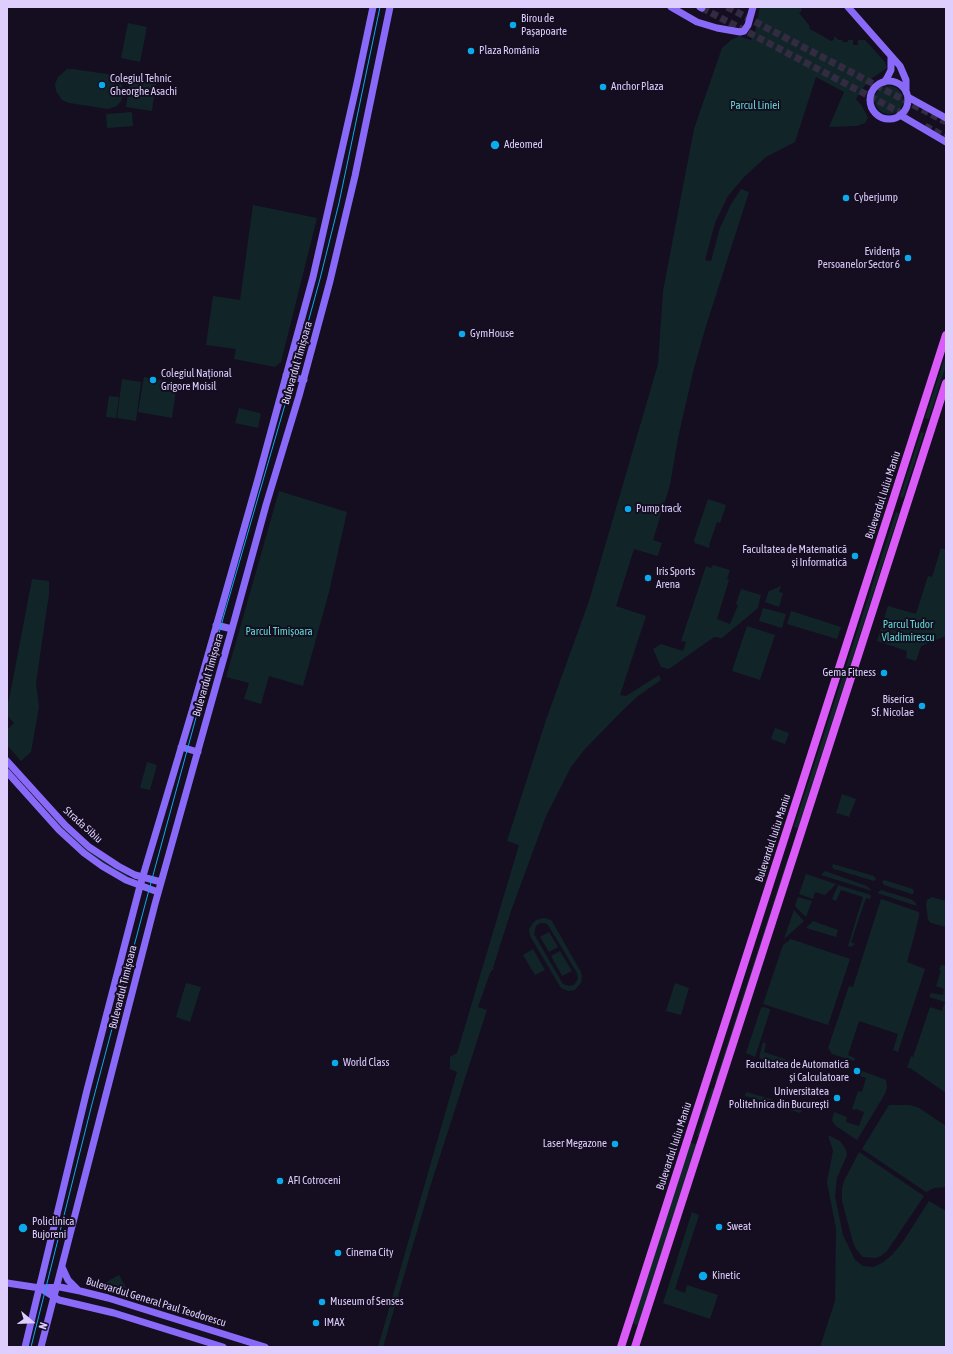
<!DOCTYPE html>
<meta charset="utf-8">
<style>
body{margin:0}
#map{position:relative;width:953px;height:1354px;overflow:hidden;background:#140e20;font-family:"Asap Condensed",sans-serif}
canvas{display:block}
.frame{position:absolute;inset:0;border:8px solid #ddcefd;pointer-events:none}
.north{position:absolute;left:12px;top:1302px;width:40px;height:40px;-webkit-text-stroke:3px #140e20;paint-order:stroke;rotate:109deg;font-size:11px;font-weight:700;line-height:16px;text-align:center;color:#ddcefd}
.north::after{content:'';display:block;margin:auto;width:14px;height:18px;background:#ddcefd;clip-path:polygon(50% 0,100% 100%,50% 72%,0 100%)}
</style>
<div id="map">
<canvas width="953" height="1354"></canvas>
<div class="frame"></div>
<div class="north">N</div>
</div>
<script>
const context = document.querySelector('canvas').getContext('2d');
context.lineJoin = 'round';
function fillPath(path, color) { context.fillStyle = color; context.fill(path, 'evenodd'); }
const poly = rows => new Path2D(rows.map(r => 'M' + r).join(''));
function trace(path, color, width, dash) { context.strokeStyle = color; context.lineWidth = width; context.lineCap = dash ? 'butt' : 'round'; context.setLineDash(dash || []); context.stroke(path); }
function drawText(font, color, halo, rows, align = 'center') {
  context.font = font + ' "Asap Condensed",sans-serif'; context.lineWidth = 4; context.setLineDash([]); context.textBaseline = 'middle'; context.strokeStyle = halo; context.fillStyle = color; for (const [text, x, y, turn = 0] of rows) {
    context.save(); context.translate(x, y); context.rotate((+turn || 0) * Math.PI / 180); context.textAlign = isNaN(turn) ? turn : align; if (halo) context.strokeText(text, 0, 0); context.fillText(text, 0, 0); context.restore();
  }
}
fillPath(poly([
 [760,7,802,7,801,8,802,10,799,13,809,25,810,29,831,41,834,40,834,36,839,40,842,40,843,42,848,42,848,40,853,40,853,45,858,45,858,40,865,40,885,62,887,68,872,78,862,89,856,99,862,106,868,118,865,123,857,126,829,127,844,92,816,77,795,142,766,157,744,177,728,196,715,223,705,260,711,261,720,228,730,206,741,189,749,192,706,326,694,368,678,438,670,485,653,540,662,543,658,555,657,556,634,549,616,606,646,616,620,695,626,696,659,675,661,680,638,696,624,709,584,750,571,767,546,816,511,911,493,968,494,968,490,973,478,1007,487,1010,430,1187,383,1347,378,1347,457,1072,450,1069,450,1057,457,1053,519,845,507,841,546,720,589,601,658,364,663,291,694,129,722,48,731,40,739,36,751,40,755,32],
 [128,23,147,27,140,62,121,58],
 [67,69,73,69,113,75,122,85,123,95,121,101,117,106,108,109,69,103,62,100,56,91,55,84,58,77],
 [130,80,156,84,152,111,126,107],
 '875 100a14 14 0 1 1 28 0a14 14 0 1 1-28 0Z',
 [132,112,133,126,107,128,106,114],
 [253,205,317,218,281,362,275,367,234,359,236,349,206,345,213,296,240,300],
 [946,354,946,365,929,419,925,418],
 [144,377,177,383,172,418,138,412],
 [122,379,141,382,136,421,117,418],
 [109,396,119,397,116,418,106,417],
 [239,408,259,413,261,414,258,428,235,423],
 [921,432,924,433,903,498,900,497],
 [279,491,347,512,329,592,303,686,269,676,261,704,244,699,249,683,226,677],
 [708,499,726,505,720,523,717,522,709,545,710,546,709,548,695,543,694,540],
 [896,512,899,513,798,828,794,827],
 [941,548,946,550,946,636,921,646,916,661,906,658,907,651,877,641,888,606,916,614,928,576,932,577],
 [713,565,730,570,727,579,729,580,717,619,730,624,738,605,736,604,741,589,761,595,758,608,722,638,714,637,669,669,661,667,653,649,661,644,683,651,686,642,681,641,706,566,711,568],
 [32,579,49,581,49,594,36,683,39,707,31,752,21,761,7,745,7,730,14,723,7,715,7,704,9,700],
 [781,586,779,592,783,593,779,607,765,602,769,591],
 [763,608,786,614,782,628,759,621],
 [791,611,841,627,837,639,787,624],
 [747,626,775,635,760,680,732,671],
 [775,728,789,733,785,744,771,739],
 [147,762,157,765,150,790,140,788],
 [842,794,856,799,849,817,836,813],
 [54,817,129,875,127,877,96,858,72,839,52,818],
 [788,857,789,859,717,1082,715,1082],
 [833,864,874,876,876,879,874,881,834,869,832,867],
 [825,871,867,886,872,891,821,875],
 [806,874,836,884,825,895,815,892,813,899,799,894],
 [884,880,913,889,914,893,912,894,884,885,882,882],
 [838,885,871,895,870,899,866,898,851,942,855,944,851,947,848,946,863,897,841,890,836,901,832,899],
 [881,890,910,899,915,902,917,906,877,893],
 [798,897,812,901,806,917,795,906],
 [932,897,946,901,946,927,931,923,928,920,926,904,927,900],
 [881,899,919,912,919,916,915,933,907,962,925,969,898,1052,893,1050,898,1034,859,1021,848,1055,855,1058,854,1061,832,1054,828,1048,849,986,853,987],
 [794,910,804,921,784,939],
 [544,918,551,920,553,923,581,972,582,977,581,983,575,990,568,991,561,988,530,936,529,929,533,923,536,920],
 [545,923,548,925,577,973,578,979,574,985,569,986,563,984,534,934,536,926,540,923],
 [813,921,838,930,836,937,806,928],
 [549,932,558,947,549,952,540,937],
 [791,939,850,959,828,1025,763,1004,783,945],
 [533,949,545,970,535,975,523,955],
 [560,951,572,971,562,976,551,956],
 [941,965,946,966,946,1093,910,1068,907,1068,911,1056,913,1057,930,1007,942,1011,945,1002,929,997,931,993,943,995,944,989,936,986,941,971,939,970],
 [186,983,201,987,190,1022,176,1017],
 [675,983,689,988,681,1015,666,1011],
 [763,1007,770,1009,770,1011,755,1057,746,1053,761,1008],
 [763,1042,766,1044,764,1052,796,1063,794,1068,793,1069,759,1058],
 [862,1071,884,1079,886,1080,887,1087,885,1094,857,1140,836,1126,832,1121,834,1112,847,1117,846,1122,859,1126,864,1112,856,1109,855,1110,852,1109,858,1091,862,1092,866,1078,860,1076],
 [712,1088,714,1089,700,1136,697,1136,697,1135],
 [747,1092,774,1100,773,1104,745,1096,745,1094],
 [777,1101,801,1109,802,1111,800,1113,775,1105],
 [889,1105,910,1105,919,1108,946,1126,946,1187,934,1188,926,1192,862,1149],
 [828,1135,840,1141,846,1150,847,1155,837,1178,835,1196,843,1235,855,1260,863,1266,873,1267,882,1263,892,1255,902,1243,929,1201,946,1211,946,1347,820,1347,835,1301,836,1229,827,1182,833,1151],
 [690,1143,696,1144,697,1146,639,1323,637,1325,634,1324,633,1321],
 [859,1152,924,1196,887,1251,881,1256,875,1258,863,1257,856,1249,853,1242,842,1201,842,1188,844,1181],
 [692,1212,699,1215,675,1289,685,1293,687,1285,718,1295,710,1319,663,1303],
 [119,1275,129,1293,101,1285]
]), '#112529');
trace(poly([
 [727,7,946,122],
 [702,8,907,116],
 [925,126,946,137]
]), '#322b41', 7, [7, 3.5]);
trace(poly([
 [671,7,697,22,717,28,740,32,744,31,748,25,753,7],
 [700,7,702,8],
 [848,7,900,66,906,80,906,92],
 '870 100a19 19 0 1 1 38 0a19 19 0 1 1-38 0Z',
 [884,82,887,78,891,70,891,57],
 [908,97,946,118],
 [900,115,946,142],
 [286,375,304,380],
 [216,625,232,629],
 [181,747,198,752],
 [7,761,65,825,89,847,118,866,135,875,161,882],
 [7,772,59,830,84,853,102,866,126,880,158,892],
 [62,1267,68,1280,77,1289],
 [7,1283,40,1288,60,1287,80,1291,108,1298,265,1347],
 [40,1288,59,1300,114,1313,223,1347],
 [25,1347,87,1090,140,886,193,708,258,479,313,277,357,83,373,7],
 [41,1347,155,904,235,618,266,505,299,396,330,281,355,176,390,7]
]), '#896af8', 7);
trace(poly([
 [621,1347,946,335],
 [635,1347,946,383]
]), '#db5bf8', 8);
trace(poly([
 [31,1347,92,1104,146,901,224,615,293,377,320,279,339,203,380,7]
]), '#0baaec', 1);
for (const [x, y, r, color] of [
 [513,25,4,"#0baaec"],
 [471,51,4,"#0baaec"],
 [102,85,4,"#0baaec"],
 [603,87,4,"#0baaec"],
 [495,145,5,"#0baaec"],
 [846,198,4,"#0baaec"],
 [908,258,4,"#0baaec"],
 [462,334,4,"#0baaec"],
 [153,380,4,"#0baaec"],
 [628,509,4,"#0baaec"],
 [855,556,4,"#0baaec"],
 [648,578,4,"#0baaec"],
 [884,673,4,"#0baaec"],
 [922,706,4,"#0baaec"],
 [335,1063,4,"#0baaec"],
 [857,1071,4,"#0baaec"],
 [837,1098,4,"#0baaec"],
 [615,1144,4,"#0baaec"],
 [280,1181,4,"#0baaec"],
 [719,1227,4,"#0baaec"],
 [23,1228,5,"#0baaec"],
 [338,1253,4,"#0baaec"],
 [703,1276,5,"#0baaec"],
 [322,1302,4,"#0baaec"],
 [316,1323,4,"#0baaec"]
]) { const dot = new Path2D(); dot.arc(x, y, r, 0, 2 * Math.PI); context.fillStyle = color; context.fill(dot); trace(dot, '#140e20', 1.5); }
drawText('11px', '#ddcefd', '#140e20', [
 ["Birou de",521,19],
 ["Pașapoarte",521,32],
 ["Plaza România",479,51],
 ["Colegiul Tehnic",110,79],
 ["Gheorghe Asachi",110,92],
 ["Anchor Plaza",611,87],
 ["Adeomed",504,145],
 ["Cyberjump",854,198],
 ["Evidența",900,252,"right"],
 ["Persoanelor Sector 6",900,265,"right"],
 ["GymHouse",470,334],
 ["Colegiul Național",161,374],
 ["Grigore Moisil",161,387],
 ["Pump track",636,509],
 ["Facultatea de Matematică",847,550,"right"],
 ["și Informatică",847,563,"right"],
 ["Iris Sports",656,572],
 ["Arena",656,585],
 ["Gema Fitness",876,673,"right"],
 ["Biserica",914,700,"right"],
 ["Sf. Nicolae",914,713,"right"],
 ["World Class",343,1063],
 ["Facultatea de Automatică",849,1065,"right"],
 ["și Calculatoare",849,1078,"right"],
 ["Universitatea",829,1092,"right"],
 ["Politehnica din București",829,1105,"right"],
 ["Laser Megazone",607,1144,"right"],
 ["AFI Cotroceni",288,1181],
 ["Policlinica",32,1222],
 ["Bujoreni",32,1235],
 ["Sweat",727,1227],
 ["Cinema City",346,1253],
 ["Kinetic",712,1276],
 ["Museum of Senses",330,1302],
 ["IMAX",324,1323]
], 'left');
drawText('11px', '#5ed9d2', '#140e20', [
 ["Parcul Liniei",755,106],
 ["Parcul Tudor",908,625],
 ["Vladimirescu",908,638],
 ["Parcul Timișoara",279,632]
]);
drawText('11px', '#ddcefd', '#140e20', [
 ["Bulevardul Timișoara",297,363,-74],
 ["Bulevardul Iuliu Maniu",883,495,-72],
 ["Bulevardul Timișoara",208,675,-74],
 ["Strada Sibiu",83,825,42],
 ["Bulevardul Iuliu Maniu",773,838,-72],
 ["Bulevardul Timișoara",123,987,-76],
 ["Bulevardul Iuliu Maniu",674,1146,-72],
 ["Bulevardul General Paul Teodorescu",156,1302,17]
]);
</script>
